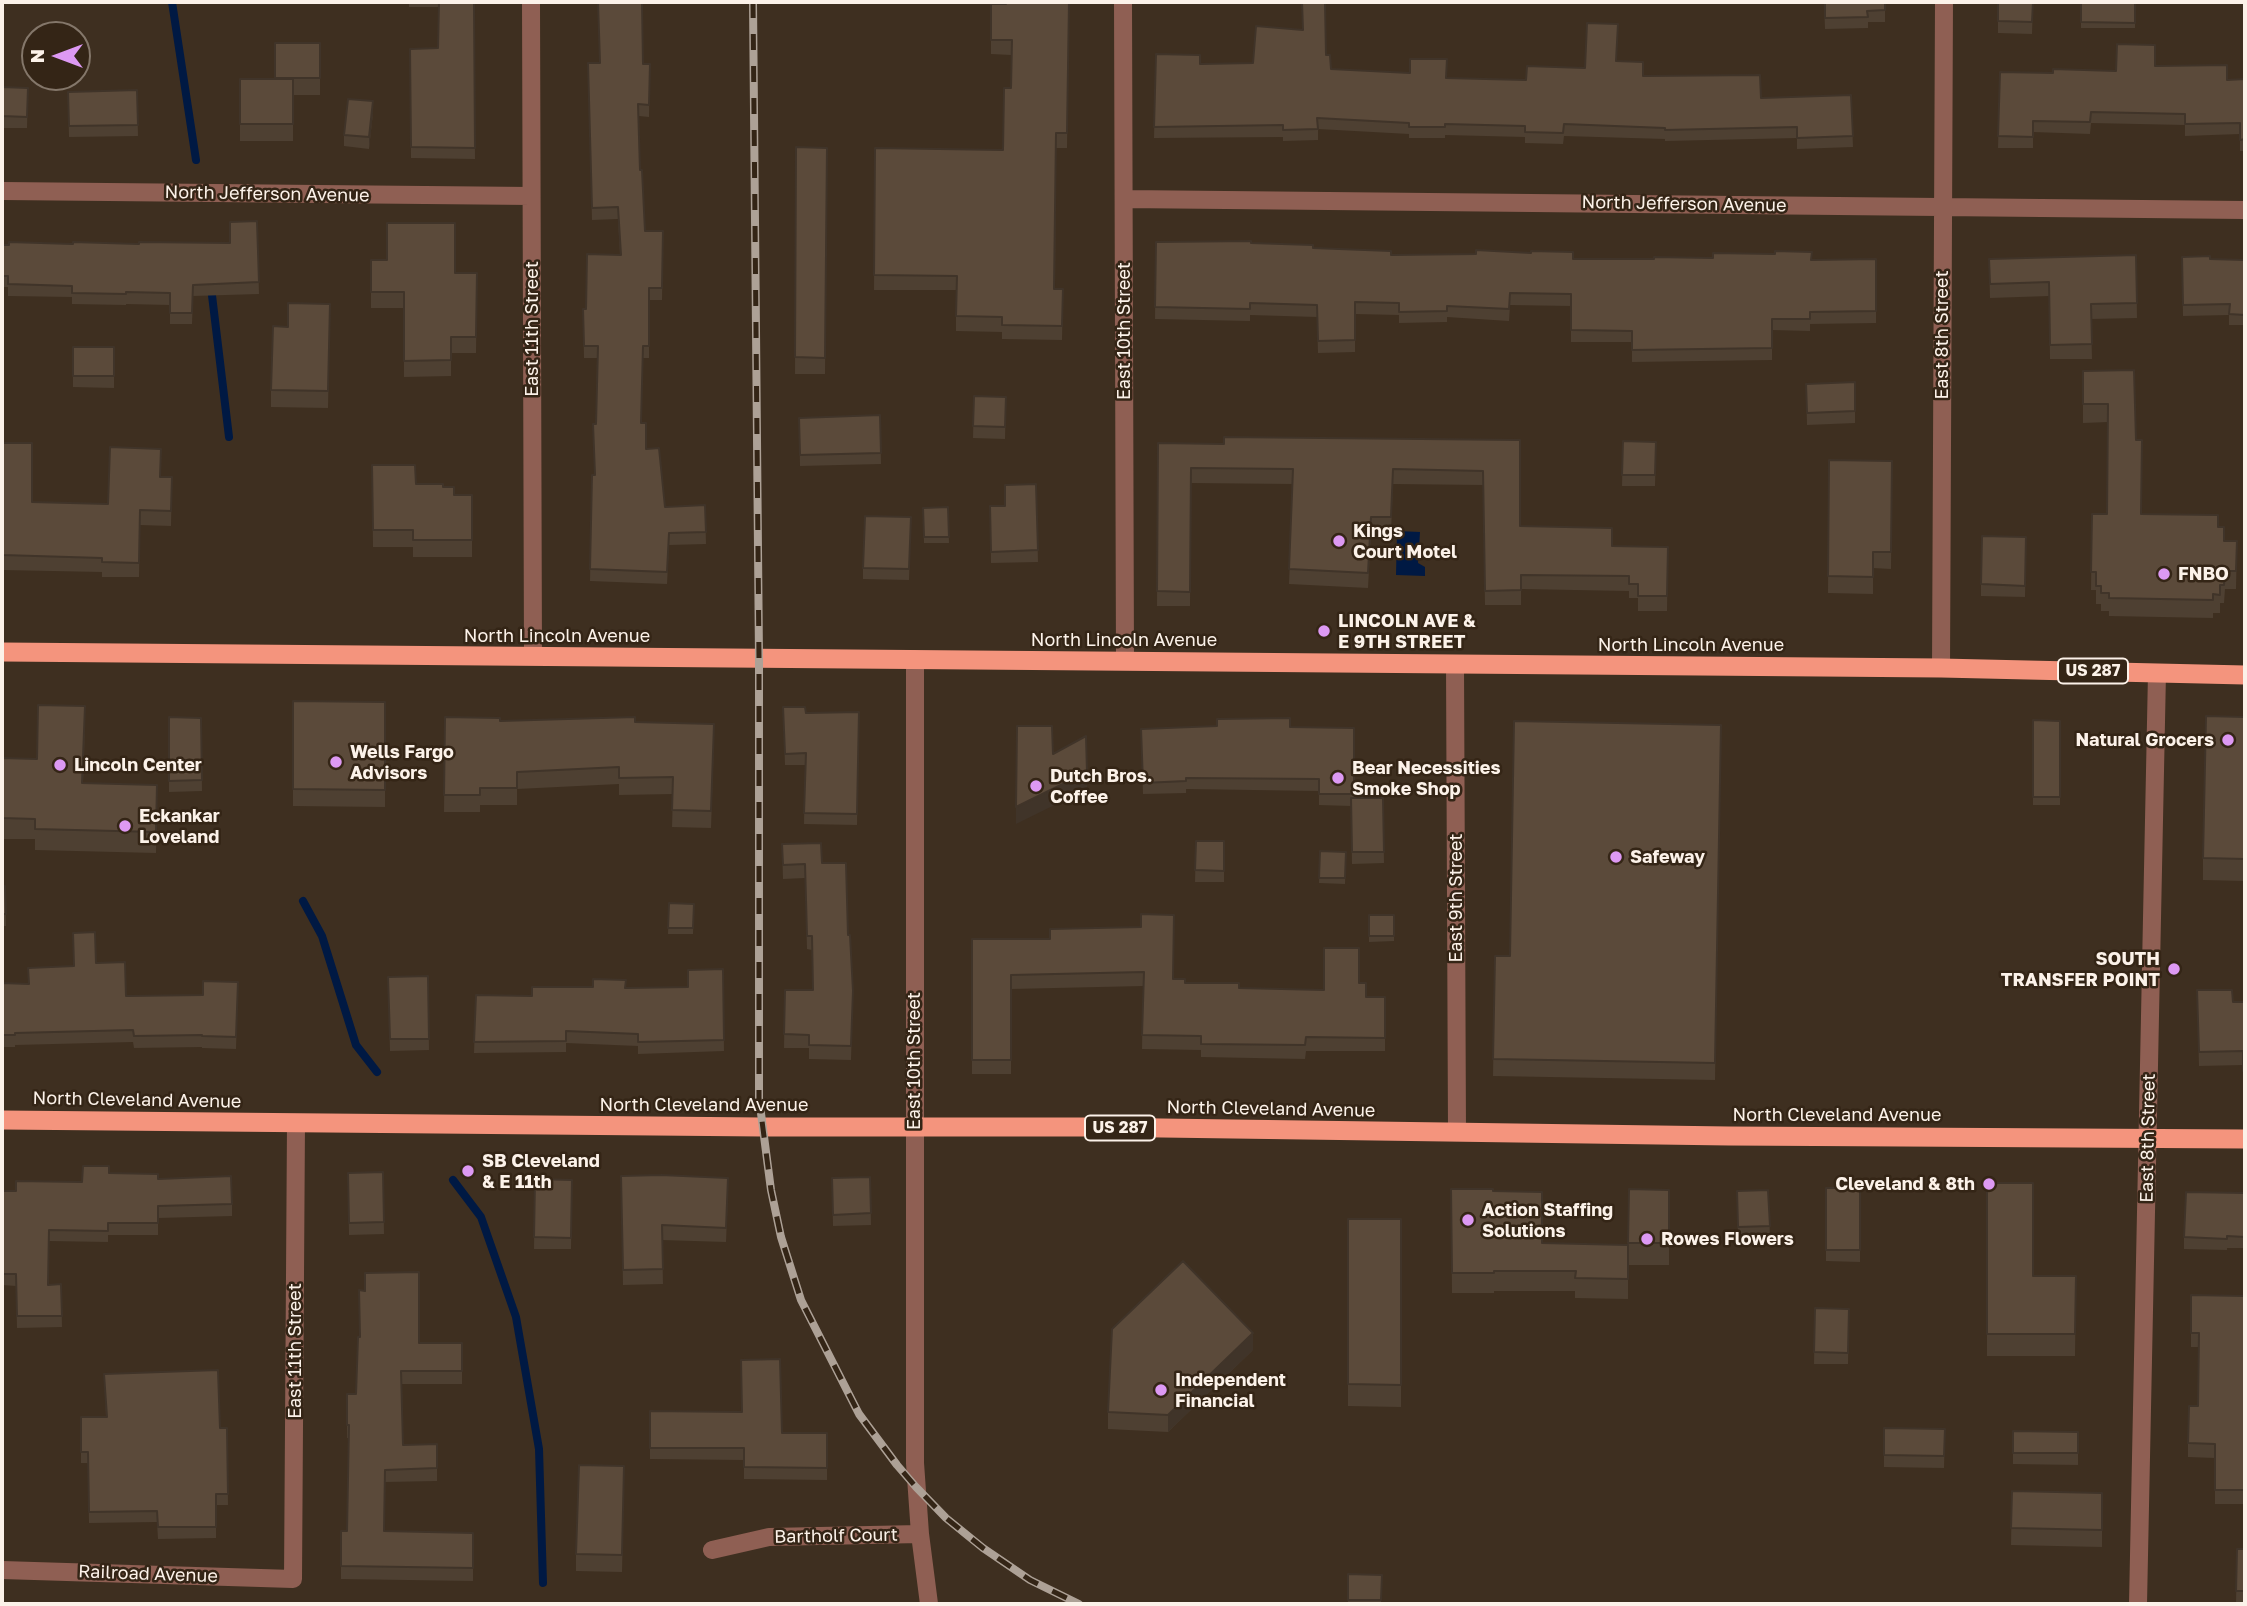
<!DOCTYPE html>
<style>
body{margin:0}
#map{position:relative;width:2247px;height:1606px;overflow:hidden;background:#3e2f20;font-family:"Golos Text",sans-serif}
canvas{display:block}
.frame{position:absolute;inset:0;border:4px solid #fcf2e9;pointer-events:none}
.north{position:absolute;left:21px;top:21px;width:70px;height:70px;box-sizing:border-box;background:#342516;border:2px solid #84776a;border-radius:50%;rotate:270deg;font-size:19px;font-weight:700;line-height:28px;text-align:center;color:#fcf2e9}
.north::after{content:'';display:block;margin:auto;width:24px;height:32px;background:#dd99f3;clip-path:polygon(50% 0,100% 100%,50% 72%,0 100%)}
</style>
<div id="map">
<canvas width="2247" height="1606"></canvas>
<div class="frame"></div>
<div class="north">N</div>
</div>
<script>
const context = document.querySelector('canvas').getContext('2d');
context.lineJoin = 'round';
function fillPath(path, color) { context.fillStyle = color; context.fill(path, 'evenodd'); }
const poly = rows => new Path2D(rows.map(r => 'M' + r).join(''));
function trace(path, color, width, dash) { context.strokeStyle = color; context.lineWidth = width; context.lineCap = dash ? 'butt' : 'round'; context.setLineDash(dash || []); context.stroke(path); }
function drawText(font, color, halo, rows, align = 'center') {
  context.font = font + ' "Golos Text",sans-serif'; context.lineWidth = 5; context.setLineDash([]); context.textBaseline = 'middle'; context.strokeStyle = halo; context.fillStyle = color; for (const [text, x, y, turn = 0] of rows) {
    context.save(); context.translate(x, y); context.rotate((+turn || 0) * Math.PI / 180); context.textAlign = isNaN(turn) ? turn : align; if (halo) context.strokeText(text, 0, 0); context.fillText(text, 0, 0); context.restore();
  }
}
fillPath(poly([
 [1397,531,1420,532,1418,563,1425,567,1425,576,1396,575]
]), '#001943');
trace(poly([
 [172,2,196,160],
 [211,287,229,437],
 [303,901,322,936,356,1045,377,1072],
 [453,1180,481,1217,516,1317,539,1449,543,1583]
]), '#001943', 8);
trace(poly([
 [531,2,533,656],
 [1123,2,1125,661],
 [2,191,531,196],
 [1124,199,2245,210],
 [915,659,915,1463,920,1534,929,1604],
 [1455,664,1457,1131],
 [1941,668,1944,2],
 [712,1550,769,1537,920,1534],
 [2,1570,293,1579,296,1123],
 [2138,1604,2157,673]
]), '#8f5f53', 18);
trace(poly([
 [2,652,1941,668,2245,675],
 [2,1120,762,1127,1091,1127,1729,1136,2245,1139]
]), '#f4947d', 19);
const rail = poly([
 [753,2,759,658,759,1098,771,1190,781,1237,801,1300,859,1414,897,1465,916,1487,946,1518,983,1548,1030,1580,1079,1604]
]);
trace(rail, '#ada196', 8);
trace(rail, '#342516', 5, [16]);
fillPath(poly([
 [409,2,474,2,475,159,411,158,410,49,438,48,439,7,409,7],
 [1069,2,1067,148,1056,148,1055,289,1063,289,1062,340,1002,339,1002,332,956,331,956,290,874,290,875,148,1003,150,1011,88,1011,55,991,54,991,4],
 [1824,2,1885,2,1885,22,1868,22,1868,28,1825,29],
 [1998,2,2033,2,2032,34,1998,33],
 [2081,2,2135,2,2135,28,2081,28],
 [320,43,320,95,293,95,293,141,240,141,240,79,275,79],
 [1156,54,1200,64,1253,63,1326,55,1331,69,1447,78,1526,80,1585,68,1616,61,1643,76,1761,98,1851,95,1853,147,1797,149,1797,138,1665,141,1665,139,1564,136,1563,144,1525,143,1525,137,1445,135,1445,138,1409,138,1409,134,1318,129,1318,140,1283,141,1283,137,1154,138],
 [588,63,650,64,649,117,639,116,640,170,645,231,663,243,662,300,649,300,649,358,643,358,641,423,646,449,665,507,705,505,706,544,669,545,667,584,590,581,592,475,595,475,597,358,584,358,583,309,586,309,620,255,618,219,592,220],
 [2155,66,2227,80,2245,79,2245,151,2240,151,2240,134,2185,136,2185,125,2091,123,2090,134,2033,132,2033,148,1998,148,2000,72,2053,73,2116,71],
 [2,87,28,88,27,128,2,128],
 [137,90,138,136,69,137,68,92],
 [373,113,369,149,344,146,344,135],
 [796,147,827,148,825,374,795,374],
 [257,221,259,294,193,296,192,324,170,324,170,305,126,304,126,305,72,304,72,297,8,296,8,287,2,287,2,245,230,243],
 [1156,242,1251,243,1391,255,1573,259,1876,259,1876,323,1810,324,1810,331,1772,330,1772,360,1632,362,1632,342,1571,342,1571,306,1510,305,1509,321,1447,317,1447,322,1399,323,1399,315,1355,314,1355,352,1318,353,1317,317,1250,315,1250,321,1155,319],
 [2136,255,2137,318,2091,319,2092,359,2050,359,2049,296,1990,298,1989,259],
 [2182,257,2210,259,2245,260,2245,325,2229,325,2229,315,2183,316],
 [371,260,455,273,477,273,476,353,451,353,451,376,404,377,404,308,371,308],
 [330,304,328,408,271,407,271,390,288,327],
 [73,347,114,347,114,388,73,387],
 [2083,371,2136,440,2141,514,2218,527,2224,541,2237,541,2236,589,2225,589,2224,603,2220,603,2220,613,2213,613,2213,618,2109,616,2109,611,2101,611,2101,604,2096,604,2096,590,2091,590,2092,514,2107,514,2108,422,2083,423],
 [1855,382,1855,423,1807,425,1806,384],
 [974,396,1006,397,1005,439,973,438],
 [880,415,881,464,800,466,799,418],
 [1520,440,1520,526,1612,546,1668,547,1667,611,1638,611,1638,598,1629,598,1629,591,1521,589,1521,605,1485,605,1483,485,1393,484,1391,532,1371,531,1368,588,1289,584,1293,484,1191,483,1190,606,1157,606,1158,443,1224,444],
 [1623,441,1656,442,1655,486,1622,486],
 [2,443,32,502,108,504,161,477,172,477,171,526,140,525,139,577,102,577,102,572,2,570],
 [1829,460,1892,461,1891,569,1873,568,1873,594,1828,593],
 [372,465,416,484,443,487,454,495,472,495,472,557,413,557,413,547,373,547],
 [1036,484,1038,562,991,563,990,506,1005,506],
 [948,507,949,543,924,543,923,508],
 [911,517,909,580,863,579,863,568],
 [2026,537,2025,597,1981,596,1981,584],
 [293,701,385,702,385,807,293,806],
 [783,707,806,713,859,712,857,825,804,824,805,765,785,765],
 [169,717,201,718,202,791,169,792],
 [445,717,500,721,635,722,714,741,711,828,672,827,673,794,619,795,619,784,517,789,517,805,480,805,480,812,444,812],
 [2245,717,2245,881,2203,880,2203,858],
 [2033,720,2060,721,2060,805,2033,805],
 [1721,725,1715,1080,1493,1076,1495,956,1510,956],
 [85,727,83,783,157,785,156,853,35,850,35,839,2,839,2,758,37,759],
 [1290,727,1354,728,1354,798,1383,798,1384,863,1352,864,1351,806,1319,805,1319,791,1186,789,1186,793,1143,794,1141,729],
 [1196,841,1224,841,1224,882,1195,882],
 [782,844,822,863,848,935,853,991,851,1060,809,1059,809,1048,784,1048,785,990,813,990,812,950,807,949,805,878,783,879],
 [1320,851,1346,852,1345,884,1319,883],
 [2,886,5,886,6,926,2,926],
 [669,903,694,904,693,934,668,934],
 [1369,915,1394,915,1394,941,1369,942],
 [972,939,1050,939,1185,983,1239,988,1324,990,1359,983,1366,997,1385,997,1385,1051,1306,1051,1305,1059,1201,1057,1201,1050,1142,1049,1143,986,1011,989,1011,1074,972,1074],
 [96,963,126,996,203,995,238,982,236,1049,202,1048,202,1047,134,1048,133,1042,15,1045,15,1047,2,1047,2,983,29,984,74,966],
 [723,969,724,1051,638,1054,638,1046,566,1043,566,1052,474,1053,476,995,532,996,626,988,688,987],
 [428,976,429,1050,390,1051,388,977],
 [2197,990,2233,1002,2245,1002,2245,1085,2243,1085,2243,1065,2199,1066],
 [383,1172,384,1234,349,1235,348,1173],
 [109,1173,158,1179,232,1204,232,1216,158,1218,158,1235,108,1235,108,1242,49,1241,48,1285,61,1284,62,1327,17,1328,16,1286,2,1285,2,1191,16,1191,82,1182],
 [621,1176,728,1193,726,1242,662,1240,663,1284,623,1285],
 [870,1177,871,1225,833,1226,832,1178],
 [535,1179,572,1180,571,1249,534,1249],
 [1987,1183,2033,1276,2076,1276,2075,1356,1987,1356],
 [1826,1188,1860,1188,1860,1262,1826,1261],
 [1451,1189,1493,1191,1542,1243,1628,1245,1629,1189,1669,1190,1669,1265,1628,1265,1628,1299,1575,1298,1575,1291,1494,1291,1494,1293,1452,1293],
 [1768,1190,1770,1237,1738,1238,1737,1191],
 [2245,1193,2245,1248,2227,1248,2227,1250,2184,1249,2184,1237],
 [1348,1219,1401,1219,1401,1407,1348,1406],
 [2191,1295,2245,1296,2245,1504,2215,1504,2215,1458,2188,1457,2188,1443,2198,1406,2199,1347,2191,1347],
 [1815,1308,1849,1309,1848,1364,1814,1364],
 [419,1343,462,1343,462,1384,402,1384,403,1445,437,1444,437,1481,385,1482,384,1531,473,1533,473,1581,341,1579,341,1531,347,1531,349,1438,347,1438,347,1394,356,1394],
 [1253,1350,1168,1432,1108,1429,1108,1412],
 [104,1374,220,1428,227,1428,228,1505,216,1505,216,1538,158,1539,157,1522,89,1523,88,1463,81,1463,81,1417,106,1417],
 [650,1411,782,1433,827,1433,827,1480,744,1479,744,1460,650,1459],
 [1884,1428,1945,1429,1944,1468,1884,1467],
 [2013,1431,2078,1432,2078,1465,2013,1464],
 [624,1483,622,1572,576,1571,576,1554],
 [2012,1491,2102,1493,2102,1547,2011,1545],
 [2237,1549,2245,1549,2245,1604,2236,1604],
 [1348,1574,1382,1575,1381,1604,1348,1604]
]), '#4e4032');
fillPath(poly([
 [373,101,373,113,369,149,369,137],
 [1087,772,1087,789,1016,824,1016,807],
 [1253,1333,1253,1350,1168,1432,1168,1415]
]), '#403429');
const building = poly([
 [439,2,474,2,475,148,411,147,410,49,438,48,439,2],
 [598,2,642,2,643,64,650,64,649,105,638,104,640,170,642,170,645,231,663,231,662,288,649,288,649,346,643,346,641,423,646,423,646,449,659,448,665,507,705,505,706,532,669,533,667,572,590,569,592,475,595,475,593,424,596,424,598,346,584,346,583,309,586,309,587,254,621,255,618,207,592,208,588,63,600,63,598,2],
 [1006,2,1069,2,1067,133,1056,133,1054,289,1063,289,1062,326,1002,325,1002,317,956,316,957,276,874,275,875,148,1003,150,1004,88,1011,88,1012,40,991,40,991,4,1006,4,1006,2],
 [1302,2,1325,2,1326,55,1330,55,1331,69,1410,73,1410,59,1447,59,1446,78,1526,80,1527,66,1585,68,1587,23,1618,24,1616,61,1643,62,1643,76,1760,75,1761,98,1851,95,1853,136,1797,138,1797,127,1665,130,1665,128,1564,124,1563,133,1525,132,1525,126,1445,124,1445,127,1409,127,1409,123,1317,118,1318,129,1283,130,1283,125,1154,127,1156,54,1200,55,1200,64,1253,63,1256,26,1303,30,1302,2],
 [1825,2,1885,2,1885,10,1867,11,1868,17,1825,18,1825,2],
 [1998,2,2033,2,2032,22,1998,21,1998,2],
 [2081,2,2135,2,2135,23,2081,22,2081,2],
 [275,43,320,43,320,78,275,78,275,43],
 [2117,44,2155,45,2155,66,2227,65,2227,80,2245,79,2245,139,2240,140,2240,123,2185,124,2185,114,2091,112,2090,122,2033,121,2033,137,1998,136,2000,72,2053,73,2053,69,2116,71,2117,44],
 [240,79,293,79,293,124,240,124,240,79],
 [2,87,28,88,27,117,2,116,2,87],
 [137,90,138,125,69,126,68,92,137,90],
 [348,99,373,101,369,137,344,135,348,99],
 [796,147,827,148,825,358,795,357,796,147],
 [257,221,259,282,193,285,192,313,170,313,170,293,126,292,126,294,72,293,72,286,8,284,8,276,2,276,2,245,9,245,9,242,73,244,73,242,139,244,139,242,230,243,230,222,257,221],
 [387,223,455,223,455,273,477,273,476,337,451,337,451,360,404,361,404,292,371,292,371,260,387,260,387,223],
 [1251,241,1251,243,1313,245,1313,248,1391,251,1391,255,1476,254,1476,250,1531,253,1531,251,1573,252,1573,259,1654,259,1654,257,1713,258,1713,253,1775,254,1775,251,1812,252,1811,260,1876,259,1876,311,1810,312,1810,319,1772,319,1772,348,1632,350,1632,331,1571,330,1571,294,1510,293,1509,309,1447,306,1447,311,1399,312,1399,303,1355,302,1355,340,1318,341,1317,305,1250,303,1250,309,1155,307,1156,242,1251,241],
 [2136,255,2137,303,2091,304,2092,344,2050,345,2049,282,1990,284,1989,259,2136,255],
 [2210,256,2210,259,2245,260,2245,315,2229,314,2230,304,2183,305,2182,257,2210,256],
 [288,303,330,304,328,391,271,390,273,326,288,327,288,303],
 [73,347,114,347,114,376,73,376,73,347],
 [2134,370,2136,440,2142,440,2141,514,2218,515,2218,527,2224,527,2224,541,2237,541,2236,571,2225,571,2224,585,2220,585,2220,595,2213,594,2213,600,2109,598,2109,593,2101,593,2101,586,2096,586,2096,572,2091,572,2092,514,2107,514,2108,404,2083,404,2083,371,2134,370],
 [1855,382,1855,411,1807,413,1806,384,1855,382],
 [974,396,1006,397,1005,427,973,426,974,396],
 [880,415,881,453,800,455,799,418,880,415],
 [1224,437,1520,440,1520,526,1612,528,1612,546,1668,547,1667,596,1638,596,1638,584,1629,584,1629,576,1521,575,1521,590,1485,591,1483,471,1393,469,1391,517,1371,517,1368,573,1289,569,1293,469,1191,468,1190,592,1157,591,1158,443,1224,444,1224,437],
 [1623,441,1656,442,1655,475,1622,475,1623,441],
 [2,443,32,443,32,502,108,504,110,447,161,449,160,477,172,477,171,511,140,510,139,563,102,562,102,558,2,555,2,443],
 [1829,460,1892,461,1891,552,1873,552,1873,577,1828,576,1829,460],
 [372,465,415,465,416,484,443,484,443,487,454,487,454,495,472,495,472,540,413,540,413,530,373,530,372,465],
 [1036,484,1038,550,991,552,990,506,1005,506,1005,485,1036,484],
 [948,507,949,537,924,537,923,508,948,507],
 [865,516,911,517,909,569,863,568,865,516],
 [1982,536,2026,537,2025,586,1981,584,1982,536],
 [293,701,385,702,385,790,293,789,293,701],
 [38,705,85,706,82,783,157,785,156,832,35,829,35,819,2,818,2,758,37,759,38,705],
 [783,707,805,707,806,713,859,712,857,814,804,813,806,753,785,754,783,707],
 [2206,716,2245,717,2245,859,2203,858,2206,716],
 [169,717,201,718,202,780,169,781,169,717],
 [445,717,500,718,500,721,635,717,635,722,714,724,711,811,672,810,673,777,619,778,619,767,517,772,517,788,480,788,480,795,444,795,445,717],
 [1290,718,1290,727,1354,728,1354,794,1319,794,1319,779,1186,778,1186,781,1143,783,1141,729,1217,726,1217,719,1290,718],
 [2033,720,2060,721,2060,797,2033,797,2033,720],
 [1514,721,1721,725,1715,1063,1493,1059,1495,956,1510,956,1514,721],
 [1017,726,1052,726,1053,754,1086,736,1087,772,1016,807,1017,726],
 [1351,798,1383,798,1384,852,1352,852,1351,798],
 [1196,841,1224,841,1224,871,1195,870,1196,841],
 [821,843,822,863,846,863,848,935,850,935,853,991,851,1046,809,1045,809,1035,784,1034,785,990,813,990,812,936,807,936,805,864,783,865,782,844,821,843],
 [1320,851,1346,852,1345,878,1319,878,1320,851],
 [2,886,5,886,6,914,2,914,2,886],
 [669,903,694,904,693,928,668,928,669,903],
 [1141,914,1174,915,1173,979,1185,979,1185,983,1239,983,1239,988,1324,990,1324,948,1359,948,1359,983,1366,983,1366,997,1385,997,1385,1038,1306,1037,1305,1045,1201,1044,1201,1036,1142,1035,1144,972,1011,975,1011,1060,972,1060,972,939,1050,939,1050,929,1141,927,1141,914],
 [1369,915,1394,915,1394,936,1369,936,1369,915],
 [95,932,96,963,125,962,126,996,203,995,203,981,238,982,236,1037,202,1036,202,1035,134,1036,133,1030,15,1033,15,1035,2,1035,2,983,29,984,28,968,74,966,73,933,95,932],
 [723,969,724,1040,638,1042,638,1034,566,1031,566,1041,474,1042,476,995,532,996,532,987,593,987,593,979,626,980,625,988,688,987,688,970,723,969],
 [428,976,429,1039,390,1039,388,977,428,976],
 [2197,990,2232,990,2233,1002,2245,1002,2245,1071,2243,1071,2243,1051,2199,1052,2197,990],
 [83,1166,109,1166,109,1173,158,1174,158,1179,231,1176,232,1204,158,1206,158,1223,108,1223,108,1231,49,1230,48,1285,61,1284,62,1316,17,1316,16,1274,2,1274,2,1191,16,1191,16,1181,82,1182,83,1166],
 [383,1172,384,1222,349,1223,348,1173,383,1172],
 [661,1175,728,1178,726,1228,662,1225,663,1269,623,1270,621,1176,661,1175],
 [870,1177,871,1213,833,1215,832,1178,870,1177],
 [535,1179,572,1180,571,1238,534,1237,535,1179],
 [1987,1183,2033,1183,2033,1276,2076,1276,2075,1334,1987,1334,1987,1183],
 [1826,1188,1860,1188,1860,1250,1826,1250,1826,1188],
 [1451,1189,1493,1189,1493,1191,1542,1192,1542,1243,1628,1245,1628,1279,1575,1278,1576,1271,1494,1271,1494,1273,1452,1273,1451,1189],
 [1629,1189,1669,1190,1669,1243,1628,1243,1629,1189],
 [1768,1190,1770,1226,1738,1227,1737,1191,1768,1190],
 [2186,1192,2245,1193,2245,1237,2227,1236,2227,1239,2184,1237,2186,1192],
 [1348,1219,1401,1219,1401,1385,1348,1384,1348,1219],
 [1183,1261,1253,1333,1168,1415,1108,1412,1112,1329,1183,1261],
 [419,1272,419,1343,462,1343,462,1371,401,1371,403,1445,437,1444,437,1468,385,1470,384,1531,473,1533,473,1568,341,1566,341,1531,347,1531,349,1425,347,1425,347,1394,356,1394,358,1337,360,1337,359,1290,365,1291,365,1273,419,1272],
 [2191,1295,2245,1296,2245,1490,2215,1490,2215,1444,2188,1443,2189,1406,2198,1406,2199,1333,2191,1333,2191,1295],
 [1815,1308,1849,1309,1848,1353,1814,1352,1815,1308],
 [780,1359,782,1433,827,1433,827,1468,744,1467,744,1448,650,1448,650,1411,742,1412,741,1360,780,1359],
 [218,1370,220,1428,227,1428,228,1494,216,1494,216,1527,158,1527,157,1511,89,1512,88,1452,81,1452,81,1417,107,1417,104,1374,218,1370],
 [1884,1428,1945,1429,1944,1456,1884,1455,1884,1428],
 [2013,1431,2078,1432,2078,1453,2013,1453,2013,1431],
 [579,1465,624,1466,622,1555,576,1554,579,1465],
 [2012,1491,2102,1493,2102,1530,2011,1528,2012,1491],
 [2237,1549,2245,1549,2245,1591,2236,1591,2237,1549],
 [1348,1574,1382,1575,1381,1600,1348,1600,1348,1574]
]);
fillPath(building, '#5b4a3a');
trace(building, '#403429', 2);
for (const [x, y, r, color] of [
 [1339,541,7,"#dd99f3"],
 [2164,574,7,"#dd99f3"],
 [1324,631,7,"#dd99f3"],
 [2228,740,7,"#dd99f3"],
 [336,762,7,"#dd99f3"],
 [60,765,7,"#dd99f3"],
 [1338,778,7,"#dd99f3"],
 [1036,786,7,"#dd99f3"],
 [125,826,7,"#dd99f3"],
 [1616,857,7,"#dd99f3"],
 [2174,969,7,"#dd99f3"],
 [468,1171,7,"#dd99f3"],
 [1989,1184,7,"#dd99f3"],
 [1468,1220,7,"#dd99f3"],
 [1647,1239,7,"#dd99f3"],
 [1161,1390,7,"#dd99f3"]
]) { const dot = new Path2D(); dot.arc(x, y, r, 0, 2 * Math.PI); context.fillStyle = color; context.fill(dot); trace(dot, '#342516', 2.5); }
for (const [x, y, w] of [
 [2093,671,70],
 [1120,1128,70]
]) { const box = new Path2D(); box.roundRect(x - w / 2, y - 12.5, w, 25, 5); context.fillStyle = '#342516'; context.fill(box); trace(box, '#fcf2e9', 2); }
drawText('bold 16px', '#fcf2e9', null, [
 ["US 287",2093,671],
 ["US 287",1120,1128]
]);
drawText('18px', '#fcf2e9', '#342516', [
 ["North Jefferson Avenue",267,194,1],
 ["North Jefferson Avenue",1684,204,1],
 ["East 11th Street",532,329,-90],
 ["East 10th Street",1124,331,-90],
 ["East 8th Street",1942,335,-90],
 ["North Lincoln Avenue",557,636],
 ["North Lincoln Avenue",1124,640],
 ["North Lincoln Avenue",1691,645],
 ["East 9th Street",1456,898,-90],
 ["East 10th Street",914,1061,-90],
 ["North Cleveland Avenue",137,1100,1],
 ["North Cleveland Avenue",704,1105],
 ["North Cleveland Avenue",1271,1109,1],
 ["North Cleveland Avenue",1837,1115],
 ["East 8th Street",2148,1138,-89],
 ["East 11th Street",295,1351,-90],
 ["Bartholf Court",836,1536,-1],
 ["Railroad Avenue",148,1574,2]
]);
drawText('bold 18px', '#fcf2e9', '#342516', [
 ["Kings",1353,531],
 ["Court Motel",1353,552],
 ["FNBO",2178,574],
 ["LINCOLN AVE &",1338,621],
 ["E 9TH STREET",1338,642],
 ["Natural Grocers",2214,740,"right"],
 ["Wells Fargo",350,752],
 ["Advisors",350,773],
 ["Lincoln Center",74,765],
 ["Bear Necessities",1352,768],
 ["Smoke Shop",1352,789],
 ["Dutch Bros.",1050,776],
 ["Coffee",1050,797],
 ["Eckankar",139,816],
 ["Loveland",139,837],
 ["Safeway",1630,857],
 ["SOUTH",2160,959,"right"],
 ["TRANSFER POINT",2160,980,"right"],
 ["SB Cleveland",482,1161],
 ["& E 11th",482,1182],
 ["Cleveland & 8th",1975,1184,"right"],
 ["Action Staffing",1482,1210],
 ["Solutions",1482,1231],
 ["Rowes Flowers",1661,1239],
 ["Independent",1175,1380],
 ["Financial",1175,1401]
], 'left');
</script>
